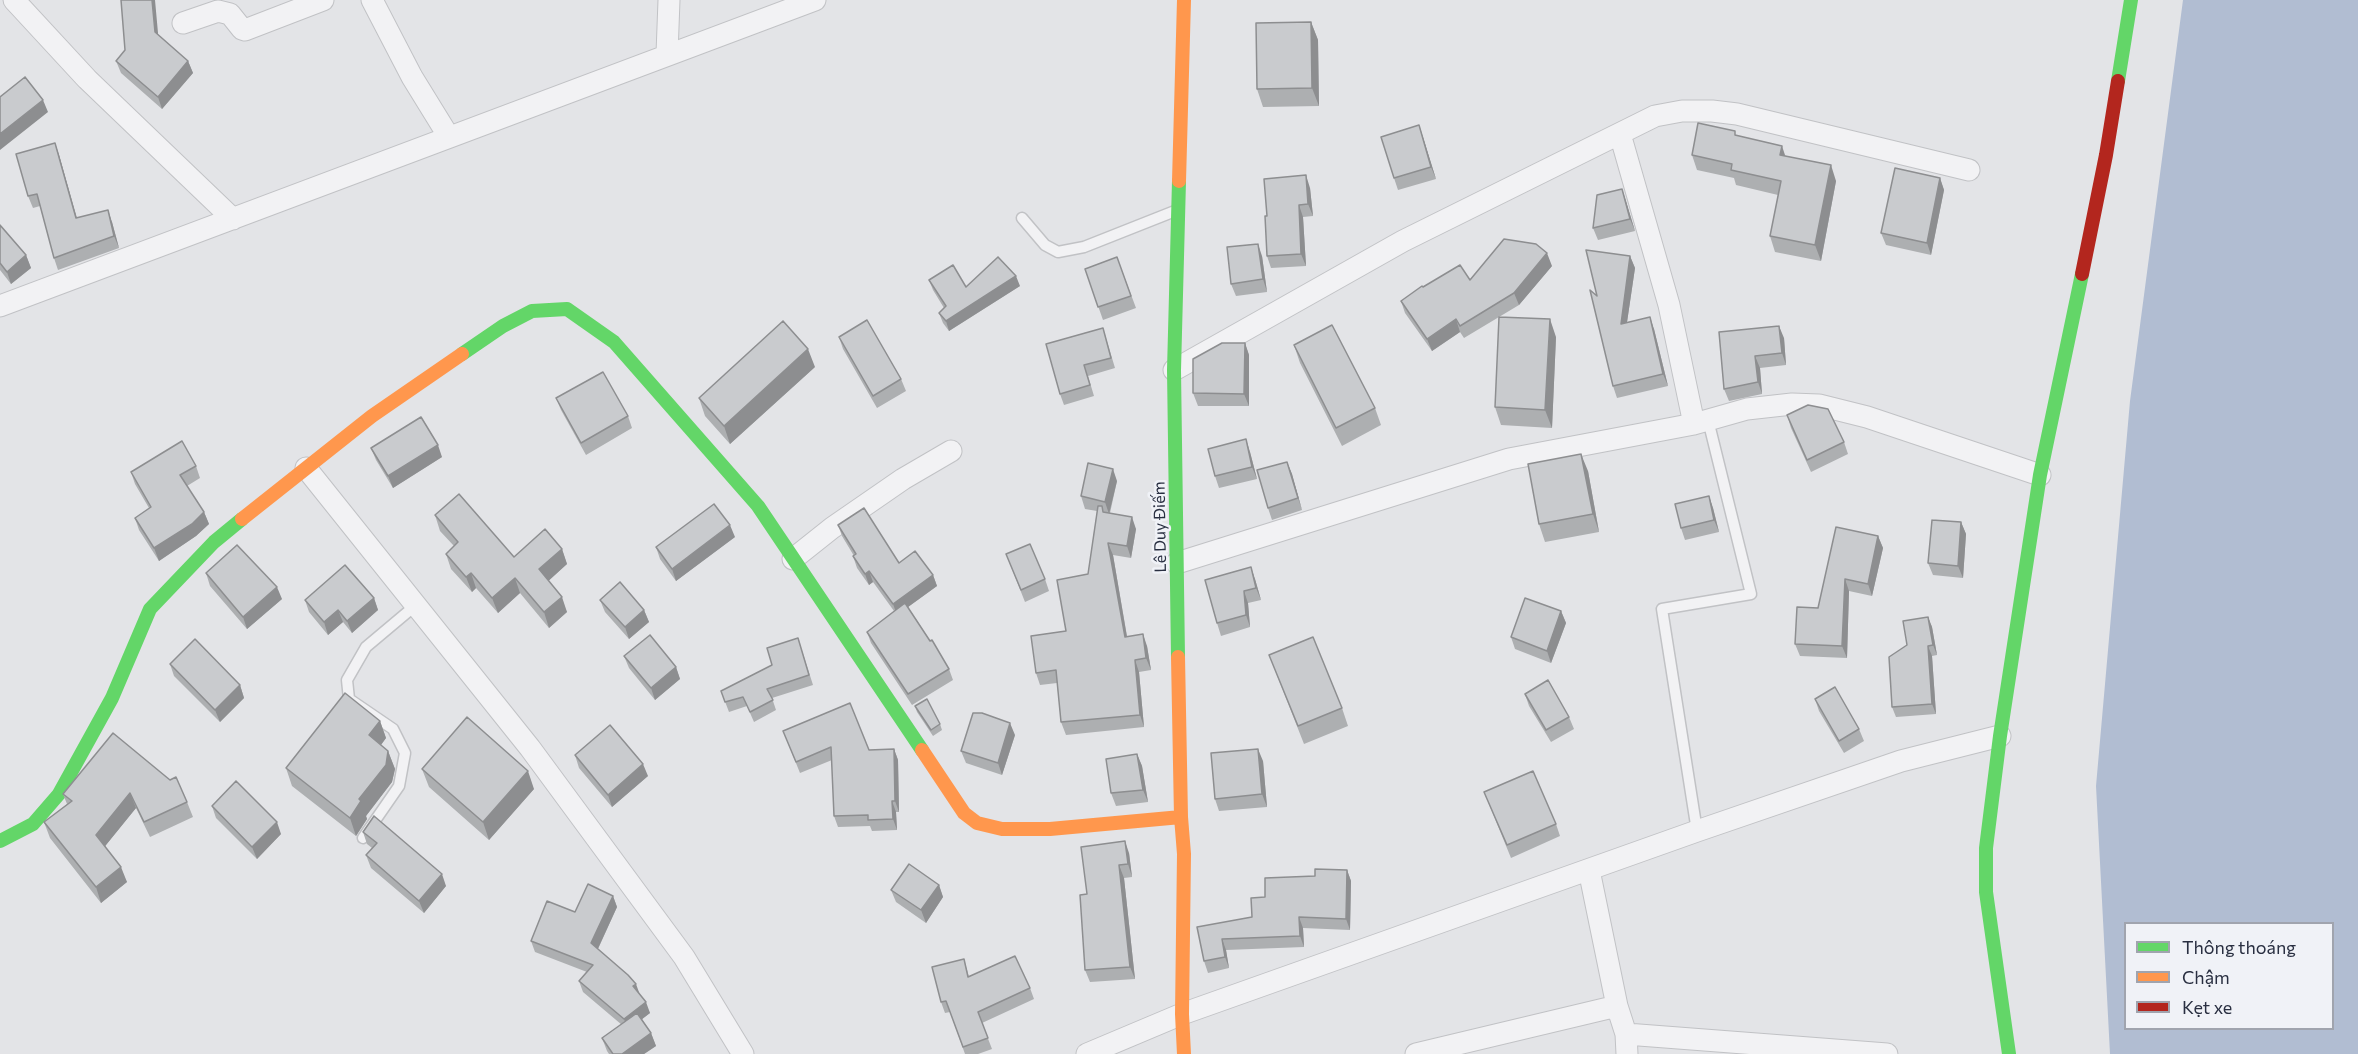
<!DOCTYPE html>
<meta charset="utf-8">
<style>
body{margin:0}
#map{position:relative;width:2358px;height:1054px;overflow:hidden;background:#e3e4e7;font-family:Commissioner,sans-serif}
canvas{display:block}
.legend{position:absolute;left:2124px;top:922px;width:210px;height:108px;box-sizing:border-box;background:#f0f2f7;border:2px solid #a0a4ae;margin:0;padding:8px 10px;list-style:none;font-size:18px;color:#292f41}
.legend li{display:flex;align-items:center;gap:12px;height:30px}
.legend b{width:30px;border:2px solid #a0a4ae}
</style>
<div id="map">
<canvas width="2358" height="1054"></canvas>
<ul class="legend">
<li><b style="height:8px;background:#63d668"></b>Thông thoáng</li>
<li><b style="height:8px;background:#ff974d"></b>Chậm</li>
<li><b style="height:8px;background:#b3261e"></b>Kẹt xe</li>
</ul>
</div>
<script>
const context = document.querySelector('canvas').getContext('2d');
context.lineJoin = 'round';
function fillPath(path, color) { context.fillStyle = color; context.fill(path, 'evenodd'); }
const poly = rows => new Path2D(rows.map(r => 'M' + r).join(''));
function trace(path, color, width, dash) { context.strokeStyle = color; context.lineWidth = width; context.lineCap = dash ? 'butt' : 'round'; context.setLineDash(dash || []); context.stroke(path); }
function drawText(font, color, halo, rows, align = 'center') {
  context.font = font + ' Commissioner,sans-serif'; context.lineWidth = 5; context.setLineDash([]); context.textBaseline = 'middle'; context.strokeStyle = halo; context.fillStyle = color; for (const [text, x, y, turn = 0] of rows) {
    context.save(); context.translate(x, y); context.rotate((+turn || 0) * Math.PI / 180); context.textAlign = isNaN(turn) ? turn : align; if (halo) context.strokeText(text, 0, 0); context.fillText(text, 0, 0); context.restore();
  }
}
fillPath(poly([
 [2183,0,2358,0,2358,1054,2110,1054,2096,786,2130,401],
 [2126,924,2332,924,2332,1028,2126,1028]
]), '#b1bdd2');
const lane = poly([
 [1022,218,1045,245,1058,252,1084,247,1175,211],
 [1697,831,1662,609,1751,594,1708,420],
 [363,838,399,786,405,753,393,729,349,699,347,680,366,647,416,605]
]);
const street = poly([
 [14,0,87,79,233,219],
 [372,0,412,77,449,137],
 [183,23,218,11,230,14,242,29,245,30,323,0],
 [667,54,669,0],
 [1620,134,1669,305,1694,424],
 [0,306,815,0],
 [1174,370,1403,241,1655,116,1682,111,1712,111,1737,114,1969,170],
 [306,468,530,748,684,957,743,1054],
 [793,559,832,528,903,479,951,451],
 [1177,563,1509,459,1694,424,1747,409,1792,404,1819,405,1867,417,2040,475],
 [1589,870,1617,1006,1626,1034,1627,1054],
 [1626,1034,1887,1054],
 [1087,1054,1182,1014,1697,831,1901,761,2000,736],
 [1416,1054,1617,1006]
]);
trace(lane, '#c1c2c5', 13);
trace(street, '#c1c2c5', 23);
trace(lane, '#f2f2f4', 10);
trace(street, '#f2f2f4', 21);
trace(poly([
 [2118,81,2131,0],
 [462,354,503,326,532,311,567,309,614,342,758,506,922,750],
 [1178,657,1174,370,1179,181],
 [0,841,33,824,59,794,112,698,150,609,214,542,242,519],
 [2009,1054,1986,892,1986,848,2000,736,2040,475,2082,274]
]), '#63d668', 14);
trace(poly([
 [1179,181,1184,0],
 [242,519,372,416,462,354],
 [1178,657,1181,817,1184,854,1182,1014,1184,1054],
 [922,750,964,813,977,823,1002,829,1050,829,1181,817]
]), '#ff974d', 14);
trace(poly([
 [2082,274,2106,155,2118,81]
]), '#b3261e', 14);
fillPath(poly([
 [1311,22,1318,40,1319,106,1263,107,1257,89],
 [158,35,188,61,193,73,162,109,121,73,116,61],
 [1419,125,1436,179,1398,190,1394,178],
 [1737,135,1786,157,1836,181,1821,261,1775,252,1770,236,1778,195,1736,185,1734,178,1697,170,1692,155],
 [55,143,59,155,77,218,112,222,119,248,58,270,54,258,40,206,33,208,28,196],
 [1940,178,1944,190,1931,255,1886,245,1881,233],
 [1310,188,1313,216,1303,217,1306,266,1271,268,1267,256,1267,216],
 [1622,189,1635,231,1598,240,1593,228],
 [0,225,26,255,31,268,11,284,0,270],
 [1262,256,1267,292,1236,296,1231,284],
 [1630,256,1635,268,1627,322,1654,329,1668,386,1617,398,1613,386,1597,296],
 [1117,257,1136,308,1103,320,1085,269],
 [1552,266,1519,305,1464,338,1460,332,1432,351,1405,313,1401,301,1423,287,1470,280],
 [929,280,966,287,1020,286,949,331,943,323,939,313,944,308,933,290],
 [1103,328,1115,368,1088,376,1094,396,1064,405,1060,394],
 [1719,332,1784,338,1786,365,1760,368,1762,394,1729,401,1724,389],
 [839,337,901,379,906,391,877,408,843,349],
 [1556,337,1552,428,1501,425,1495,407],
 [1245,343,1249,355,1249,406,1198,406,1193,393],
 [1294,345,1375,408,1381,425,1342,446,1300,363],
 [815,367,730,444,705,416,699,398],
 [556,398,628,416,632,428,586,455,561,410],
 [1787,415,1844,442,1848,454,1811,472,1791,428],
 [371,448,442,457,393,488,376,460],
 [1250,452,1257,479,1219,488,1215,476],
 [1287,462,1292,474,1302,510,1272,520,1268,508],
 [196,466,200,478,187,486,204,512,209,524,196,536,159,561,139,530,135,518,149,508,135,484,131,472],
 [1588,471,1599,532,1545,542,1539,524],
 [1117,481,1110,513,1136,529,1131,558,1113,555,1127,636,1147,646,1151,670,1139,672,1144,727,1066,735,1061,722,1057,683,1040,685,1036,673,1066,631,1088,574,1097,511,1085,509,1081,496],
 [1709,496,1713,508,1719,532,1685,540,1681,528],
 [435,515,514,557,562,549,567,564,548,581,567,612,549,628,520,593,498,613,476,588,472,592,451,569,446,554,454,546,440,531],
 [1961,522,1966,534,1963,578,1933,575,1928,563],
 [838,525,899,563,933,575,937,586,908,607,949,669,953,680,912,705,871,643,867,632,894,611,873,582,869,585,857,568,853,556,854,556,842,536],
 [1878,536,1883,548,1872,596,1849,591,1847,658,1800,656,1795,644,1818,608],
 [735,537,676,581,660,559,656,547],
 [1006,554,1045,579,1049,591,1025,602],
 [206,573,282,599,247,629,210,586],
 [1255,579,1261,600,1248,603,1250,627,1221,636,1217,623,1205,580],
 [374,598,378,610,352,633,343,622,328,635,309,612,305,600],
 [600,600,644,610,649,622,629,639,605,612],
 [1561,611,1566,623,1551,663,1515,649,1511,637],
 [1928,617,1932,627,1937,655,1932,656,1936,714,1896,717,1892,707,1907,645],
 [798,638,813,685,772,698,776,710,754,722,747,706,729,712,721,691,772,665],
 [1269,655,1342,708,1348,726,1304,744],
 [624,656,676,667,680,679,655,700,629,668],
 [170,664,240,685,244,698,220,722,174,676],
 [1525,694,1569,717,1574,729,1551,742,1529,706],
 [1815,699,1859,729,1864,741,1844,753,1819,711],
 [915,706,940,724,942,730,933,736,917,712],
 [380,721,386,738,381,745,388,751,395,769,392,782,366,816,367,819,356,836,292,786,286,768],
 [783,731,869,750,894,749,898,760,899,812,896,812,897,830,872,831,870,826,838,827,834,816,832,760,800,773],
 [113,733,187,802,193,817,150,837,136,808,105,846,127,882,101,903,50,838,44,822,67,804,63,794],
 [1015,735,1002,775,966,763,961,751],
 [1137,754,1142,766,1148,802,1116,806,1111,793],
 [575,755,648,776,612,807,579,768],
 [1263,761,1267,807,1219,811,1215,799],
 [422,769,534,789,489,840,429,787],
 [1484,792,1556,824,1560,836,1511,858],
 [212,806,281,834,257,859,216,818],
 [363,832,446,886,424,913,371,868,366,855,372,848,367,844],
 [1129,853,1132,877,1124,878,1135,979,1090,982,1085,970,1087,894],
 [1347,870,1351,881,1350,930,1303,928,1304,947,1226,950,1229,968,1208,973,1204,961,1197,927,1252,917,1265,897,1315,876],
 [939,885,943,897,926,923,896,902,891,890],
 [613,896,617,907,598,949,640,995,650,1013,642,1019,651,1033,656,1046,644,1054,609,1054,607,1051,602,1038,622,1025,583,992,579,981,587,972,535,952,531,941,575,912],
 [964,959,969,977,1030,988,1034,999,982,1023,992,1049,978,1054,965,1054,950,1012,945,1013,941,1002]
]), '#adafb1');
fillPath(poly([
 [152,0,155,0,159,44,155,32],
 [1311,22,1318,40,1319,106,1312,88],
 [188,61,193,73,162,109,158,97],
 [43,100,48,112,0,150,0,134],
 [1419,125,1423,137,1436,179,1431,167],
 [55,143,59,155,80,230,76,218],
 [1782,146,1787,161,1780,155],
 [1831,165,1836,181,1821,261,1815,245],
 [1306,175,1310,188,1313,216,1308,204],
 [1940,178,1944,190,1931,255,1927,243],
 [1622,189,1626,201,1635,231,1630,219],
 [1299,205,1303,217,1306,266,1301,254],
 [108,210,112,222,119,248,114,236],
 [1258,244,1262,256,1267,292,1263,279],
 [1547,253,1552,266,1519,305,1514,293],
 [26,255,31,268,11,284,7,272],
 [1630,256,1635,268,1625,336,1621,324],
 [1016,276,1020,286,949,331,946,321],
 [1650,317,1654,329,1668,386,1663,374],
 [1456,319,1460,332,1432,351,1427,339],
 [1550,319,1556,337,1552,428,1545,410],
 [1779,326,1784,338,1786,365,1782,353],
 [1245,343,1249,355,1249,406,1244,394],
 [808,349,815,367,730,444,724,426],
 [1755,356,1760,368,1762,394,1758,382],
 [1246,439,1250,452,1257,479,1252,467],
 [438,445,442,457,393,488,388,476],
 [1581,454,1588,471,1599,532,1593,514],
 [1287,462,1292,474,1302,510,1298,498],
 [1113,469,1117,481,1109,514,1105,502],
 [1709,496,1713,508,1719,532,1714,520],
 [204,512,209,524,196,536,159,561,154,548],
 [1132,517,1136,529,1131,558,1127,546],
 [1961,522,1966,534,1963,578,1958,566],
 [730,525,735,537,676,581,672,569],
 [1878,536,1883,548,1872,596,1868,584],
 [1108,543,1113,555,1129,649,1125,637],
 [562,549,567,564,544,585,539,569],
 [1251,567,1255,579,1261,600,1256,588],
 [869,571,873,582,869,585,865,574],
 [471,573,476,588,472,592,466,577],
 [933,575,937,586,897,615,893,604],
 [515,578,520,593,498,613,492,598],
 [1845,579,1849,591,1847,658,1842,646],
 [277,587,282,599,247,629,243,617],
 [1244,591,1248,603,1250,627,1246,615],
 [562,597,567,612,549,628,544,612],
 [374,598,378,610,352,633,347,621],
 [338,610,343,622,328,635,324,622],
 [644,610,649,622,629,639,625,627],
 [1561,611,1566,623,1551,663,1547,651],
 [1928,617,1932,627,1937,655,1933,645],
 [1143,634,1147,646,1151,670,1146,658],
 [1928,646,1932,656,1936,714,1932,704],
 [1135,660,1139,672,1144,727,1140,715],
 [676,667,680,679,655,700,651,688],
 [240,685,244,698,220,722,215,710],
 [380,721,386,738,375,753,369,735],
 [1010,723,1015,735,1002,775,998,763],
 [894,749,898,760,899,812,895,801],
 [1258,749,1263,761,1267,807,1262,794],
 [388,751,395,769,392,782,366,816,367,819,356,836,350,818,359,799],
 [1137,754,1142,766,1148,802,1143,790],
 [643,764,648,776,612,807,608,795],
 [528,771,534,789,489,840,483,822],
 [130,793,136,808,102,850,96,835],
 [892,801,896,812,897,830,893,819],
 [277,822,281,834,257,859,252,847],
 [1125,841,1129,853,1132,877,1128,864],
 [1119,865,1124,878,1135,979,1130,967],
 [121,867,127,882,101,903,96,887],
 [1347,870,1351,881,1350,930,1346,919],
 [442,874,446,886,424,913,419,901],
 [939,885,943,897,926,923,921,910],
 [613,896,617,907,595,955,591,943],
 [1299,917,1303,928,1304,947,1300,936],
 [1222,939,1226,950,1229,968,1225,957],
 [636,984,640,995,633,986],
 [646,1002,650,1013,628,1030,624,1019],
 [651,1033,656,1046,644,1054,622,1054]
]), '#8d8e90');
const building = poly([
 [121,0,152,0,155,32,188,61,158,97,116,61,125,50,121,0],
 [1311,22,1312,88,1257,89,1256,23,1311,22],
 [25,77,43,100,0,134,0,97,25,77],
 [1698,123,1735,131,1735,135,1782,146,1780,155,1831,165,1815,245,1770,236,1781,181,1731,170,1732,164,1692,155,1698,123],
 [1419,125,1431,167,1394,178,1381,137,1419,125],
 [55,143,76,218,108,210,114,236,54,258,37,194,28,196,16,154,55,143],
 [1895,168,1940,178,1927,243,1881,233,1895,168],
 [1306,175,1308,204,1299,205,1301,254,1267,256,1265,216,1267,216,1264,179,1306,175],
 [1622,189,1630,219,1593,228,1597,195,1622,189],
 [0,225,26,255,7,272,0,263,0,225],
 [1504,239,1536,244,1547,253,1514,293,1460,326,1456,319,1427,339,1401,301,1422,286,1423,287,1460,265,1470,280,1504,239],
 [1258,244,1263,279,1231,284,1227,247,1258,244],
 [1586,250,1630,256,1621,324,1650,317,1663,374,1613,386,1590,290,1597,296,1586,250],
 [998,257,1016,276,946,321,939,313,946,306,929,280,953,265,966,287,998,257],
 [1117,257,1131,296,1098,307,1085,269,1117,257],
 [1499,317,1550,319,1545,410,1495,407,1499,317],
 [867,320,901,379,873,396,839,337,867,320],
 [783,321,808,349,724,426,699,398,783,321],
 [1332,325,1375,408,1336,428,1294,345,1332,325],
 [1779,326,1782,353,1755,356,1758,382,1724,389,1719,332,1779,326],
 [1103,328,1111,358,1084,365,1090,385,1060,394,1046,344,1103,328],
 [1222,343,1245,343,1244,394,1193,393,1193,359,1222,343],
 [603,372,628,416,581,443,556,398,603,372],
 [1808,405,1828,409,1844,442,1807,460,1787,415,1808,405],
 [421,417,438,445,388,476,371,448,421,417],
 [1246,439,1252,467,1215,476,1208,449,1246,439],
 [182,441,196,466,180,475,204,512,192,524,154,548,135,518,151,507,131,472,182,441],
 [1581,454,1593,514,1539,524,1528,464,1581,454],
 [1287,462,1298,498,1268,508,1257,470,1287,462],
 [1088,463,1113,469,1105,502,1081,496,1088,463],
 [459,494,514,557,545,529,562,549,539,569,562,597,544,612,515,578,492,598,471,573,466,577,446,554,458,542,435,515,459,494],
 [1709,496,1714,520,1681,528,1675,504,1709,496],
 [714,504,730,525,672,569,656,547,714,504],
 [1098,506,1102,506,1103,512,1132,517,1127,546,1108,543,1125,637,1143,634,1146,658,1135,660,1140,715,1061,722,1056,670,1036,673,1031,636,1066,631,1057,580,1088,574,1098,506],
 [864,508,899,563,915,551,933,575,893,604,869,571,865,574,853,556,856,554,838,525,864,508],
 [1932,520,1961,522,1958,566,1928,563,1932,520],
 [1836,527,1878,536,1868,584,1845,579,1842,646,1795,644,1797,607,1818,608,1836,527],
 [1030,544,1045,579,1021,590,1006,554,1030,544],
 [237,545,277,587,243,617,206,573,237,545],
 [345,565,374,598,347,621,338,610,324,622,305,600,345,565],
 [1251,567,1256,588,1244,591,1246,615,1217,623,1205,580,1251,567],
 [620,582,644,610,625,627,600,600,620,582],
 [1525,598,1561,611,1547,651,1511,637,1525,598],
 [905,603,930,641,932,640,949,669,908,694,867,632,905,603],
 [1928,617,1933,645,1928,646,1932,704,1892,707,1889,657,1907,645,1903,621,1928,617],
 [650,635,676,667,651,688,624,656,650,635],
 [1313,637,1342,708,1298,726,1269,655,1313,637],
 [798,638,809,675,767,689,773,700,750,712,743,697,725,702,721,691,772,665,767,648,798,638],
 [195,639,240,685,215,710,170,664,195,639],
 [1548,680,1569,717,1546,730,1525,694,1548,680],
 [1835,687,1859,729,1839,741,1815,699,1835,687],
 [345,693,380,721,369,735,388,751,386,765,359,799,361,801,350,818,286,768,345,693],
 [927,699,940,724,931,730,915,706,927,699],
 [850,703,869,750,894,749,895,801,892,801,893,819,868,820,868,815,834,816,831,747,796,762,783,731,850,703],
 [973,713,982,713,1010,723,998,763,961,751,973,713],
 [467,717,528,771,483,822,422,769,467,717],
 [610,725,643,764,608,795,575,755,610,725],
 [113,733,170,780,176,777,187,802,144,822,130,793,96,835,121,867,96,887,44,822,72,801,63,794,113,733],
 [1258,749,1262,794,1215,799,1211,753,1258,749],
 [1137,754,1143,790,1111,793,1106,759,1137,754],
 [1533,771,1556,824,1507,845,1484,792,1533,771],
 [236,781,277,822,252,847,212,806,236,781],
 [374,816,442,874,419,901,366,855,377,843,363,832,374,816],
 [1125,841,1128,864,1119,865,1130,967,1085,970,1080,895,1087,894,1081,847,1125,841],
 [909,864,939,885,921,910,891,890,909,864],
 [1315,869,1347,870,1346,919,1299,917,1300,936,1222,939,1225,957,1204,961,1197,927,1252,917,1251,898,1265,897,1265,878,1315,876,1315,869],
 [588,884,613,896,591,943,628,975,636,984,633,986,646,1002,624,1019,579,981,593,965,531,941,547,901,575,912,588,884],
 [1015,956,1030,988,978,1012,988,1038,963,1047,946,1001,941,1002,932,967,964,959,968,977,1015,956],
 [637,1013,651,1033,622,1054,613,1054,602,1038,637,1013]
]);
fillPath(building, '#c9cbce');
trace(building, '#8d8e90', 1.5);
drawText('16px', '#292f41', '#f0f2f7', [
 ["Lê Duy Điếm",1160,527,-91]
]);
</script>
